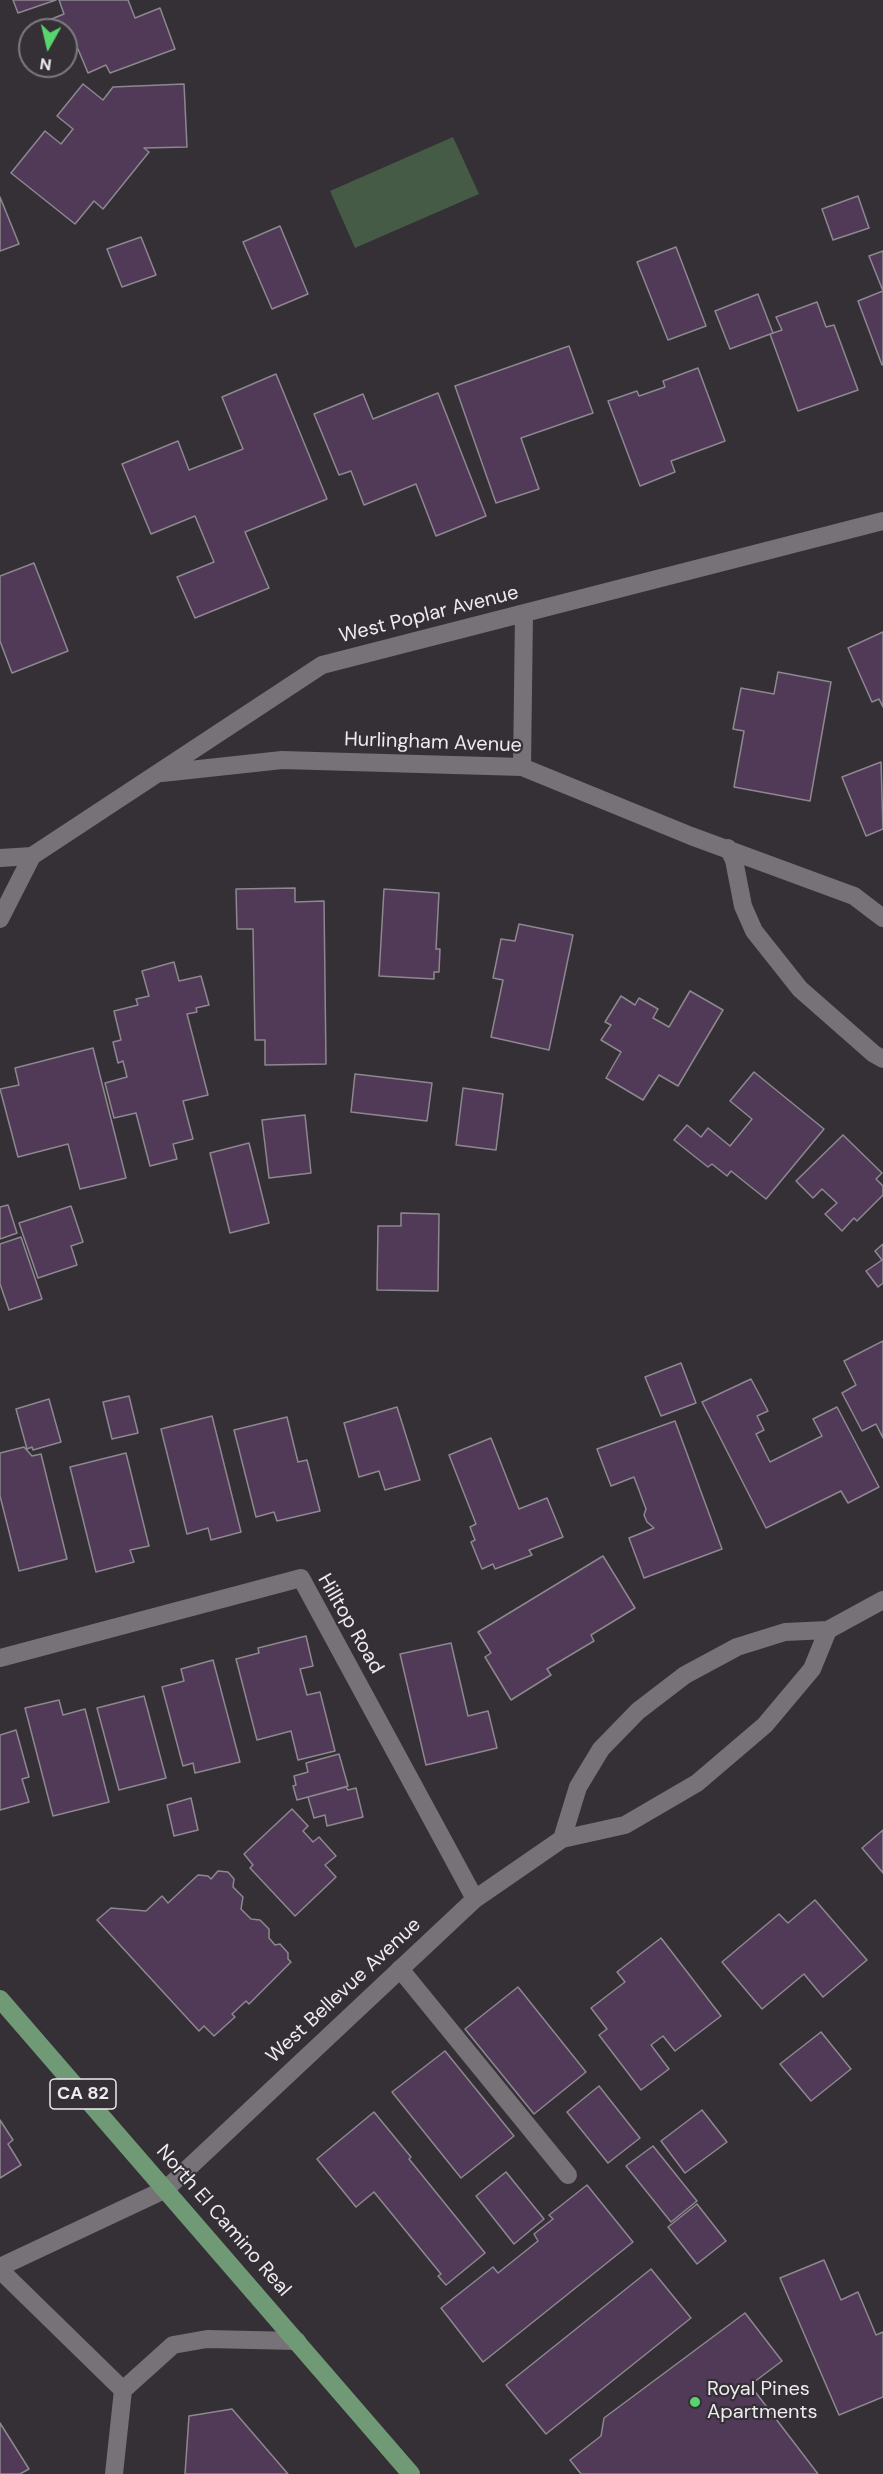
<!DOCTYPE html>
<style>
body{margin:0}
#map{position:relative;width:883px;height:2474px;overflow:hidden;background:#343036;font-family:"DM Sans",sans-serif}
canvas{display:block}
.north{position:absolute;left:18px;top:18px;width:60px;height:60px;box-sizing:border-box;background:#343036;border:2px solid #7e7b80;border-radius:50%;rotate:188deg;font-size:16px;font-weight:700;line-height:24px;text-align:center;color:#eeebef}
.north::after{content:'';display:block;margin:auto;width:21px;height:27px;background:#59d56f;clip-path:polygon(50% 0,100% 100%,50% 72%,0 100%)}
</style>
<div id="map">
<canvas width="883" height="2474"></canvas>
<div class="north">N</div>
</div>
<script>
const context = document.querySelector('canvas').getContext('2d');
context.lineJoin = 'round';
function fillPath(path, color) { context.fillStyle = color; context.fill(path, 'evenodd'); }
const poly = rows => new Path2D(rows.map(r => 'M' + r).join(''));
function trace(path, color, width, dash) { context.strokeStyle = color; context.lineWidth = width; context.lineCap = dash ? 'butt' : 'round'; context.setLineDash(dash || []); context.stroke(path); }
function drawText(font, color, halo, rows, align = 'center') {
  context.font = font + ' "DM Sans",sans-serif'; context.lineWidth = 4.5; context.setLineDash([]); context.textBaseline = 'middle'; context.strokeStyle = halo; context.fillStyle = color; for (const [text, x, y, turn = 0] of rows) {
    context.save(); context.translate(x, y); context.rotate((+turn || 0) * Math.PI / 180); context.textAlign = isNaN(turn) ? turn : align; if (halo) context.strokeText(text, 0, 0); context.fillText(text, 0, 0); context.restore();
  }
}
fillPath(poly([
 [453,137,479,194,355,248,330,191]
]), '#455b46');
const building = poly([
 [13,0,56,0,18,13,13,0],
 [59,0,128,0,135,18,160,8,175,49,110,73,106,65,88,73,78,49,66,53,66,30,53,30,49,20,64,14,59,0],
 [83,84,103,100,113,87,184,84,187,147,144,148,149,152,103,209,94,201,75,224,11,173,45,131,61,144,73,129,57,116,83,84],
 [858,196,869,228,833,240,822,209,858,196],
 [0,197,19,244,0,251,0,197],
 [280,226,308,294,272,309,243,242,280,226],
 [141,237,156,275,122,287,107,249,141,237],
 [676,247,706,326,668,340,637,262,676,247],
 [883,251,883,364,882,365,858,301,883,291,869,256,883,251],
 [758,294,773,333,730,349,715,311,758,294],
 [817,302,826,327,834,325,858,390,798,411,770,334,782,330,776,317,817,302],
 [569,346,593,413,521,438,539,489,496,503,455,386,569,346],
 [698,368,725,441,671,461,675,472,640,486,608,401,637,391,639,396,665,387,663,381,698,368],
 [276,374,327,499,245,532,269,588,195,618,177,577,214,562,195,516,151,534,122,464,178,441,189,470,243,449,222,397,276,374],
 [438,393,486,516,436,536,416,484,364,505,351,471,339,475,314,414,363,394,373,419,438,393],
 [34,563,68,651,12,673,0,641,0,576,34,563],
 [883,632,883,707,879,699,872,702,848,648,883,632],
 [778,672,831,682,810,801,734,787,744,731,733,729,741,688,774,694,778,672],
 [881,762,883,829,866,836,842,777,881,762],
 [295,888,295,902,324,901,326,1064,265,1065,265,1040,255,1040,253,929,237,929,236,889,295,888],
 [384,889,439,893,436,949,440,949,439,972,434,972,434,979,379,976,384,889],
 [519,924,573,935,549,1050,491,1037,503,980,493,978,501,939,515,941,519,924],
 [174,962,179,981,201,976,209,1005,196,1008,197,1012,187,1014,208,1095,183,1101,193,1139,173,1144,177,1159,150,1166,136,1113,114,1118,105,1083,127,1077,123,1061,118,1063,113,1042,121,1040,114,1011,138,1005,136,999,149,996,142,971,174,962],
 [690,991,723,1010,678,1086,659,1075,643,1100,606,1078,621,1052,601,1040,611,1025,605,1022,621,996,635,1005,639,998,658,1009,653,1018,669,1027,690,991],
 [93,1048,126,1178,80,1189,68,1144,18,1157,0,1089,19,1085,15,1068,93,1048],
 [754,1072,824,1129,766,1199,731,1171,727,1176,712,1164,708,1167,674,1140,687,1125,701,1137,708,1128,730,1146,752,1119,730,1101,754,1072],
 [355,1074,432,1083,427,1121,351,1112,355,1074],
 [463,1088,503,1094,496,1150,456,1145,463,1088],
 [305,1115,311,1173,269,1178,262,1120,305,1115],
 [843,1135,882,1173,876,1179,883,1186,883,1195,857,1221,854,1218,842,1231,825,1214,837,1203,822,1189,813,1198,796,1181,843,1135],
 [249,1143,269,1223,230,1233,210,1153,249,1143],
 [8,1205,17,1233,0,1239,0,1207,8,1205],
 [71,1206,83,1242,71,1246,77,1265,38,1278,19,1223,71,1206],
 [401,1213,439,1214,438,1291,377,1290,378,1226,401,1226,401,1213],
 [21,1237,42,1299,9,1310,0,1284,0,1244,21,1237],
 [883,1244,883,1283,878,1287,866,1271,882,1260,875,1251,883,1244],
 [883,1341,883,1438,876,1424,862,1431,842,1393,856,1385,844,1361,883,1341],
 [681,1363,696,1403,661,1416,645,1377,681,1363],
 [751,1379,768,1411,757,1416,764,1430,756,1434,770,1462,822,1436,813,1419,837,1407,879,1487,848,1503,841,1491,766,1528,702,1402,751,1379],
 [129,1396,138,1433,112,1439,103,1402,129,1396],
 [49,1399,61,1442,33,1450,32,1447,27,1449,16,1409,49,1399],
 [397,1407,420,1480,385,1490,379,1471,359,1477,344,1423,397,1407],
 [212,1416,241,1532,211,1540,208,1528,187,1534,161,1429,212,1416],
 [287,1417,298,1462,307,1460,320,1511,277,1521,274,1512,256,1517,234,1430,287,1417],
 [675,1421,722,1549,644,1578,629,1538,654,1528,647,1522,644,1515,646,1509,634,1477,611,1486,597,1449,675,1421],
 [491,1438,519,1509,547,1498,563,1537,529,1550,532,1555,495,1569,493,1564,482,1569,471,1542,475,1540,470,1527,476,1524,449,1455,491,1438],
 [24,1447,32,1456,41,1454,67,1559,19,1571,0,1496,0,1453,24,1447],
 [126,1453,149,1546,130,1550,134,1562,96,1572,70,1467,126,1453],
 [603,1556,635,1608,591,1635,594,1641,547,1669,551,1675,511,1700,485,1657,491,1653,478,1632,603,1556],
 [306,1636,313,1666,300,1669,307,1695,320,1692,335,1751,298,1760,291,1731,257,1740,236,1659,259,1653,258,1648,306,1636],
 [451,1643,468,1716,488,1711,497,1748,426,1765,400,1654,451,1643],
 [213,1660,240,1762,195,1773,193,1763,183,1766,162,1687,184,1681,181,1669,213,1660],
 [144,1696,166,1778,119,1790,97,1708,144,1696],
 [59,1700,63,1715,85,1709,109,1802,53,1816,25,1708,59,1700],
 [16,1730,29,1777,22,1779,29,1802,0,1810,0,1735,16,1730],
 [339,1754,348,1786,297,1800,293,1786,296,1785,294,1776,308,1772,306,1763,339,1754],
 [346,1787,348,1790,356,1788,363,1817,327,1826,325,1815,314,1818,308,1797,346,1787],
 [191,1798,198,1830,174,1836,167,1805,191,1798],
 [292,1809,308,1826,303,1831,313,1842,319,1837,336,1856,325,1865,336,1877,295,1916,250,1868,253,1865,244,1854,292,1809],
 [883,1830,883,1873,862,1848,883,1830],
 [218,1871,228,1872,234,1879,233,1887,243,1897,241,1909,251,1919,260,1920,269,1929,269,1938,275,1945,280,1944,288,1953,288,1959,291,1962,249,2004,246,2001,232,2014,235,2017,214,2036,204,2026,199,2031,97,1920,111,1908,146,1911,162,1896,168,1903,198,1875,208,1876,211,1879,218,1871],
 [815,1900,867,1960,823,1997,804,1974,762,2009,722,1962,779,1914,788,1923,815,1900],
 [661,1938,721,2016,675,2051,663,2036,651,2045,669,2069,641,2090,599,2035,607,2029,591,2008,625,1982,617,1972,661,1938],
 [518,1987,586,2072,534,2114,465,2029,518,1987],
 [821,2032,851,2069,811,2101,780,2064,821,2032],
 [445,2051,514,2136,461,2178,392,2092,445,2051],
 [599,2086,640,2138,608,2163,567,2112,599,2086],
 [702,2110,727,2142,685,2173,661,2141,702,2110],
 [374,2112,411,2157,409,2159,485,2253,446,2285,438,2276,441,2274,374,2192,356,2207,317,2159,374,2112],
 [0,2120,13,2140,8,2144,21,2165,0,2178,0,2120],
 [653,2146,697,2201,671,2222,626,2166,653,2146],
 [506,2172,544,2219,514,2244,476,2196,506,2172],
 [587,2185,633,2242,483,2362,441,2308,493,2267,498,2273,538,2241,534,2234,553,2219,549,2215,587,2185],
 [697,2204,726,2241,697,2264,668,2227,697,2204],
 [824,2260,841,2300,858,2292,876,2335,883,2332,883,2397,839,2415,780,2278,824,2260],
 [651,2269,691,2318,546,2434,506,2385,651,2269],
 [745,2313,782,2361,750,2385,818,2474,581,2474,570,2460,601,2436,604,2418,745,2313],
 [232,2409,288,2474,185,2474,189,2416,232,2409],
 [0,2423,29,2469,20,2474,0,2474,0,2423]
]);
fillPath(building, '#503a57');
trace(building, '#8d888f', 1.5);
trace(poly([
 [400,1969,568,2175]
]), '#767278', 18);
trace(poly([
 [522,767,524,614],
 [162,773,282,760,522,767,691,836,854,896,883,918],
 [728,848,734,860,743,906,754,931,800,989,874,1054,883,1059],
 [0,858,32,856,322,665,883,521],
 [0,919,32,856],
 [0,1658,301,1578,475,1899],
 [562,1839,578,1787,601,1749,638,1711,685,1675,737,1647,785,1632,828,1630,883,1600],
 [0,2267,166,2189,475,1899,562,1839,625,1825,697,1783,765,1725,812,1669,828,1630],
 [0,2270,123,2390,114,2474],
 [123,2390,173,2345,207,2339,297,2341]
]), '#767278', 18);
trace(poly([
 [0,1999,411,2474]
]), '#709a76', 18);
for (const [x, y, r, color] of [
 [695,2402,6,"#59d56f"]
]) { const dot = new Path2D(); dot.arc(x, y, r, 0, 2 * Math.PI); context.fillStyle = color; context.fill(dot); trace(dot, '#343036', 2); }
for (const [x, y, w] of [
 [83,2094,66]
]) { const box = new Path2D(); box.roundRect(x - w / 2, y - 15, w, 30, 4.5); context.fillStyle = '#343036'; context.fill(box); trace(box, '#eeebef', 1.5); }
drawText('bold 18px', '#eeebef', null, [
 ["CA 82",83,2094]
]);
drawText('20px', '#eeebef', '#343036', [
 ["West Poplar Avenue",429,615,-14],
 ["Hurlingham Avenue",433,743,2],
 ["Hilltop Road",350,1624,60],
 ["West Bellevue Avenue",344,1991,-43],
 ["North El Camino Real",223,2221,49]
]);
drawText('20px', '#eeebef', '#343036', [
 ["Royal Pines",707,2390],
 ["Apartments",707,2413]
], 'left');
</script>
